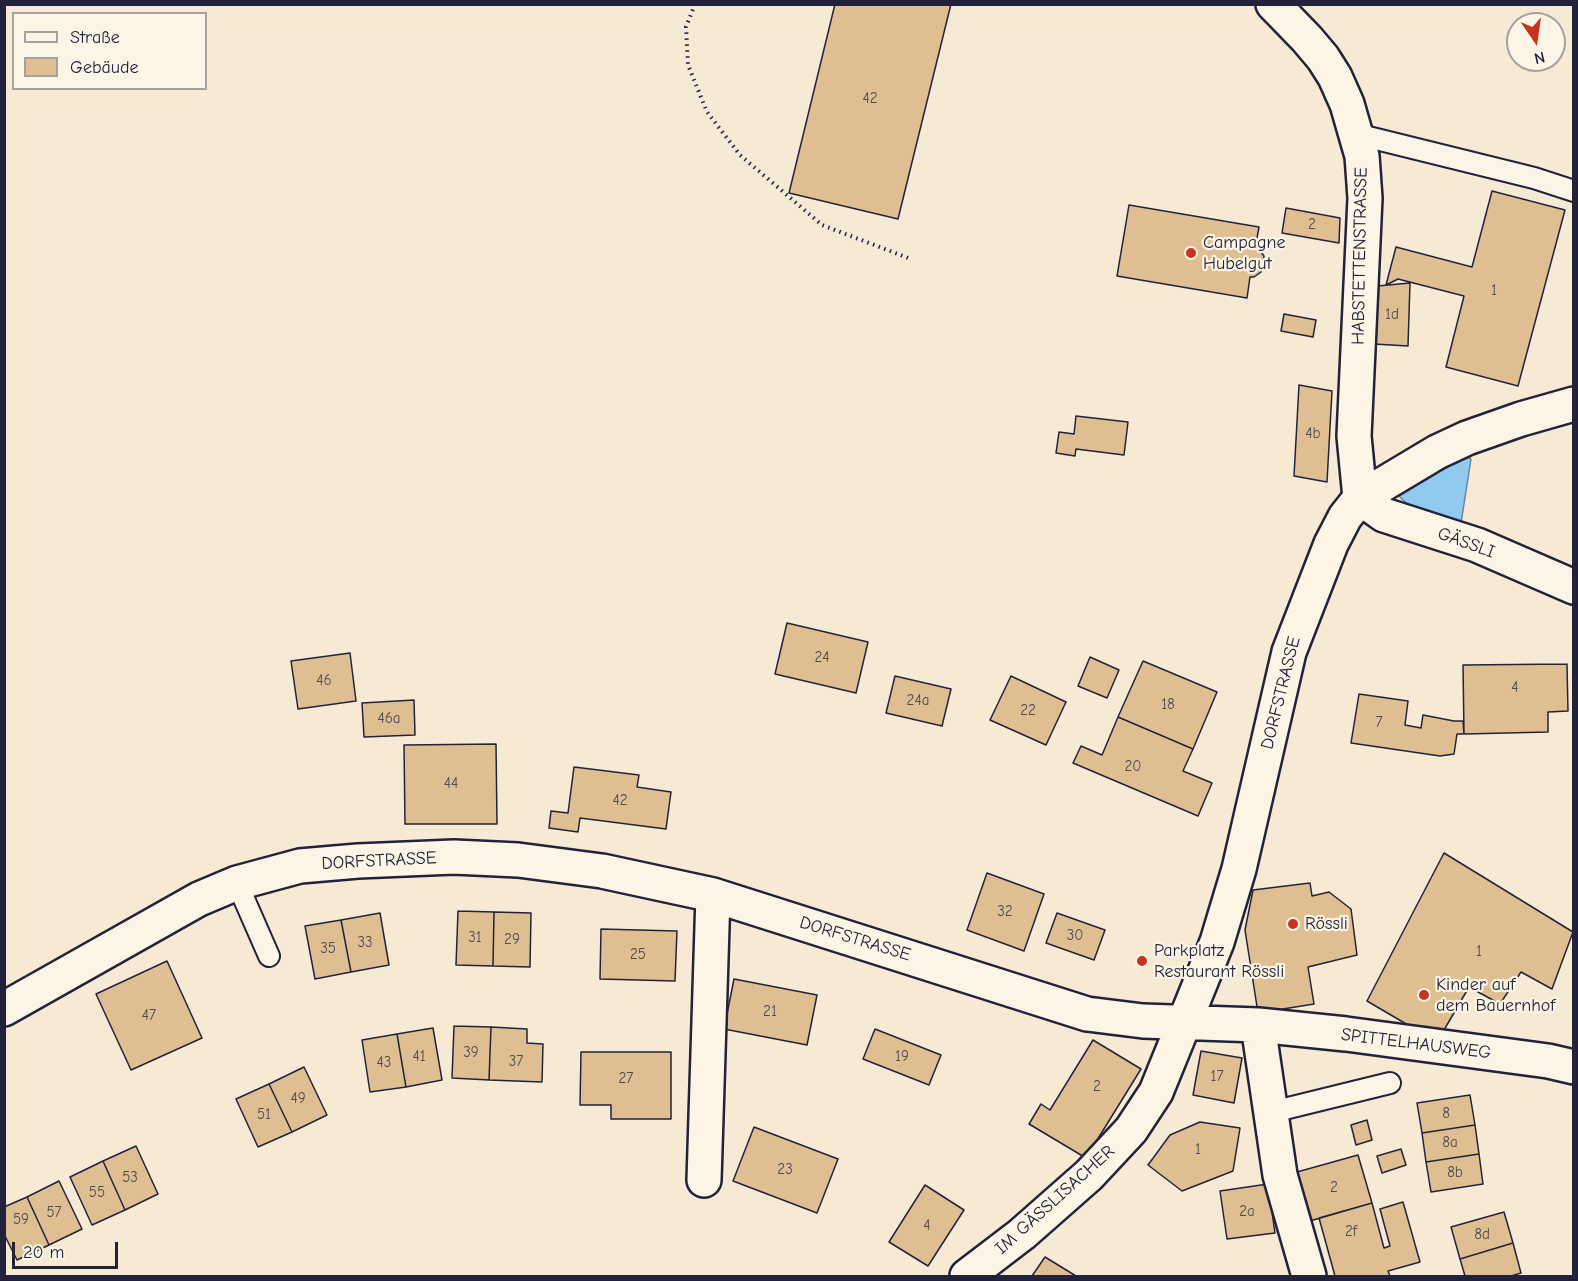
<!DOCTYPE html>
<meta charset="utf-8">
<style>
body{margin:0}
#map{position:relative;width:1578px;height:1281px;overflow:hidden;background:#f6ead4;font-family:"Comic Neue",sans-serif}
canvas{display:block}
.frame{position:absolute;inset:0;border:6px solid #22223b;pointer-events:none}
.legend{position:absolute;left:12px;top:12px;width:195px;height:78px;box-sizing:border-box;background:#fcf5e5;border:2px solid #a5a1a1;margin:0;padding:8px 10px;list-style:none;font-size:18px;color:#22223b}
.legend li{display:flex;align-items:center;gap:12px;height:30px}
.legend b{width:30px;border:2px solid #a5a1a1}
.north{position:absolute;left:1506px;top:12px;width:60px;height:60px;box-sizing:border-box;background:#fcf5e5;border:2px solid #a5a1a1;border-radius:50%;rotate:167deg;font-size:16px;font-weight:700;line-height:24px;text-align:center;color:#22223b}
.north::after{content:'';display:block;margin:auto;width:21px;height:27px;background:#c8321e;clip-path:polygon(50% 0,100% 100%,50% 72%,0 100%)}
.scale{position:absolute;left:12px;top:1242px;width:106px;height:27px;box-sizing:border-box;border:3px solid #22223b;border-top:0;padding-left:8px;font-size:18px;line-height:21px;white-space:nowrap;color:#22223b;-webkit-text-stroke:4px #fcf5e5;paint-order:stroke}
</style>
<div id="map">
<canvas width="1578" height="1281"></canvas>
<div class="frame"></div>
<ul class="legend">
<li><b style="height:8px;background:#fcf5e5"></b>Straße</li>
<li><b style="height:16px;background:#dfbf92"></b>Gebäude</li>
</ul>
<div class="north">N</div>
<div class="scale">20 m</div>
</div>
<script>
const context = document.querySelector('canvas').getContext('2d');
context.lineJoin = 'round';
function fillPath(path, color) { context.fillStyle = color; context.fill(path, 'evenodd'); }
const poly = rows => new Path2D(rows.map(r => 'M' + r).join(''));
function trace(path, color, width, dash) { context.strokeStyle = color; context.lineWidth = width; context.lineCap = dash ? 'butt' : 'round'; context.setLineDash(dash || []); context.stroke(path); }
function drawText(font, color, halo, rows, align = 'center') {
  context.font = font + ' "Comic Neue",sans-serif'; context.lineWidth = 4.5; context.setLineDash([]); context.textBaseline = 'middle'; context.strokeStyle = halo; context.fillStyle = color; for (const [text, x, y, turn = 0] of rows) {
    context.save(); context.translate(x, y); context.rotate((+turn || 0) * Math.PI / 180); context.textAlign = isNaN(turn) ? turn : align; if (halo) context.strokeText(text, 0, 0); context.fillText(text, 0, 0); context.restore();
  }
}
const water = poly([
 [1466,456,1471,459,1459,536,1428,525,1399,496,1466,456]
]);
fillPath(water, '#91c9ef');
trace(water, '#6586a7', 1.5);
const building = poly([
 [835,4,951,4,898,219,789,193,835,4],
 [1492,191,1565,210,1518,386,1446,367,1464,296,1398,279,1386,285,1396,247,1472,267,1492,191],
 [1129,205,1259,227,1255,249,1259,250,1264,256,1261,272,1254,277,1250,277,1247,298,1117,276,1129,205],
 [1286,208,1340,218,1339,243,1282,233,1286,208],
 [1410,283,1408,346,1374,344,1377,286,1410,283],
 [1284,314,1316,320,1313,337,1281,331,1284,314],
 [1299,385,1332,391,1327,482,1294,476,1299,385],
 [1076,416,1128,422,1124,455,1076,449,1075,456,1056,453,1059,432,1074,434,1076,416],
 [787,623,868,642,856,693,775,674,787,623],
 [350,653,356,701,298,709,291,661,350,653],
 [1090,657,1119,670,1107,698,1078,686,1090,657],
 [1143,661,1217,692,1193,749,1118,717,1143,661],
 [1567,664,1568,711,1548,712,1548,732,1464,734,1463,665,1567,664],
 [895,676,951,689,942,726,886,713,895,676],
 [1011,676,1066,702,1046,745,990,720,1011,676],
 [1359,694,1408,701,1405,725,1421,728,1423,715,1454,721,1463,721,1464,734,1457,734,1454,754,1440,756,1351,743,1359,694],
 [414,700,415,735,364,737,362,703,414,700],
 [1118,717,1193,749,1183,771,1212,783,1198,816,1073,763,1081,746,1102,755,1118,717],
 [496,744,497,824,405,824,404,745,496,744],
 [574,767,639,775,637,787,671,792,666,829,580,818,578,832,549,828,551,811,568,813,574,767],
 [1444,853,1573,932,1552,989,1521,972,1500,1004,1469,987,1437,1042,1367,1001,1444,853],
 [987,873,1044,894,1024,951,967,930,987,873],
 [1310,883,1312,896,1329,892,1351,909,1357,955,1308,967,1314,1004,1258,1013,1245,930,1253,890,1310,883],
 [458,911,494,912,493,966,456,965,458,911],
 [494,912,531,913,530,967,493,966,494,912],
 [380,913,389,965,351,972,341,920,380,913],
 [1057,913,1105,930,1094,960,1046,943,1057,913],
 [341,920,351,972,315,979,305,926,341,920],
 [601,929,677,931,675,981,600,979,601,929],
 [167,961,202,1038,131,1070,96,994,167,961],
 [734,979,817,995,807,1045,724,1029,734,979],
 [454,1026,491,1027,489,1080,452,1078,454,1026],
 [491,1027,527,1029,527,1043,543,1044,542,1082,489,1080,491,1027],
 [433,1028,442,1080,406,1087,397,1034,433,1028],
 [875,1029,941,1055,929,1085,863,1059,875,1029],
 [397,1034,406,1087,370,1092,362,1040,397,1034],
 [1093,1040,1141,1069,1086,1158,1029,1124,1041,1104,1050,1110,1093,1040],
 [1201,1051,1242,1058,1234,1103,1193,1095,1201,1051],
 [581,1052,671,1052,671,1119,611,1119,611,1105,580,1105,581,1052],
 [304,1067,327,1115,292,1132,269,1084,304,1067],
 [269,1084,292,1132,258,1147,236,1099,269,1084],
 [1470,1095,1475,1125,1422,1133,1417,1103,1470,1095],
 [1367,1120,1372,1140,1356,1145,1351,1125,1367,1120],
 [1200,1122,1240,1128,1233,1171,1182,1191,1148,1165,1170,1135,1200,1122],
 [1475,1125,1479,1154,1426,1162,1422,1133,1475,1125],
 [754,1127,838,1159,817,1213,733,1181,754,1127],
 [136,1146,158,1194,125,1210,103,1161,136,1146],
 [1401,1149,1406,1165,1382,1173,1377,1156,1401,1149],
 [1479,1154,1483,1184,1431,1192,1426,1162,1479,1154],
 [1358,1155,1372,1203,1310,1221,1297,1172,1358,1155],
 [103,1161,125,1210,92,1225,70,1177,103,1161],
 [59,1181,82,1229,49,1245,27,1197,59,1181],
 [1268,1184,1275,1233,1227,1239,1220,1191,1268,1184],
 [925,1185,964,1210,928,1266,889,1242,925,1185],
 [27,1197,49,1245,17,1260,4,1234,4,1207,27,1197],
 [1403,1202,1420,1262,1388,1271,1390,1276,1335,1276,1319,1218,1372,1203,1384,1248,1390,1246,1380,1209,1403,1202],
 [1504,1212,1513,1243,1460,1259,1451,1227,1504,1212],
 [1513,1243,1521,1273,1511,1276,1465,1276,1460,1259,1513,1243],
 [1045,1257,1076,1276,1032,1276,1045,1257]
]);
fillPath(building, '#dfbf92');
trace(building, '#22223b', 1.5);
const service = poly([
 [1356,134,1534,178,1574,191],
 [237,883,269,956],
 [1272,1112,1390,1083]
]);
const minor = poly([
 [1360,498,1384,515,1477,545,1574,587],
 [4,1009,199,899,237,883,300,866,358,861,454,857,518,860,602,871,713,895,1087,1014,1143,1021,1258,1025,1346,1034,1548,1061,1574,1067],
 [1258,1025,1280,1175,1309,1276],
 [704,1180,713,895],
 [967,1276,1022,1234,1089,1175,1131,1130,1156,1092,1217,942,1239,869,1289,652,1331,544,1345,517,1360,498,1437,452,1467,438,1521,419,1574,404]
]);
const tertiary = poly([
 [1273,4,1307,39,1323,58,1335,77,1347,104,1362,156,1365,198,1354,436,1360,498]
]);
trace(service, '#22223b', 24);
trace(minor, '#22223b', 38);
trace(tertiary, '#22223b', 38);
trace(poly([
 [695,4,686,27,688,65,707,112,740,155,822,225,911,259]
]), '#22223b', 4, [1.5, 4.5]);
trace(service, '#fcf5e5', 20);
trace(minor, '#fcf5e5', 33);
trace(tertiary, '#fcf5e5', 33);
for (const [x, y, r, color] of [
 [1191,253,6,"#c8321e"],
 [1293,924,6,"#c8321e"],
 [1142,961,6,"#c8321e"],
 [1424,995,6,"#c8321e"]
]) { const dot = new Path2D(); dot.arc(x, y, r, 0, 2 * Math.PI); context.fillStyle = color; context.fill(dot); trace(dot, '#fcf5e5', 2); }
drawText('15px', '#514951', null, [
 ["42",870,99],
 ["2",1312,225],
 ["1",1494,291],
 ["1d",1392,315],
 ["4b",1313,434],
 ["24",822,658],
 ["46",324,681],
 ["4",1515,688],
 ["24a",918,701],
 ["18",1168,705],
 ["22",1028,711],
 ["46a",389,719],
 ["7",1379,723],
 ["20",1133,767],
 ["44",451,784],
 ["42",620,801],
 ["32",1005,912],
 ["30",1075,936],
 ["31",475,938],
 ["29",512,940],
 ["33",365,943],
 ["35",328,949],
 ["1",1479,952],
 ["25",638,955],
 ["21",770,1012],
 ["47",149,1016],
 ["39",471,1053],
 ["41",419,1057],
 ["19",902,1057],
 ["37",516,1062],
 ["43",384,1063],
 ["17",1217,1077],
 ["27",626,1079],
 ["2",1097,1087],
 ["49",298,1099],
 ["8",1446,1114],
 ["51",264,1115],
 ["8a",1450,1143],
 ["1",1198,1150],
 ["23",785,1170],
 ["8b",1455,1173],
 ["53",130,1178],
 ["2",1334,1188],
 ["55",97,1193],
 ["2a",1247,1212],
 ["57",54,1213],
 ["59",21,1220],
 ["4",927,1226],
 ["2f",1351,1232],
 ["8d",1482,1235]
]);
drawText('18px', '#22223b', '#fcf5e5', [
 ["Campagne",1203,243],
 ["Hubelgut",1203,264],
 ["Rössli",1305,924],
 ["Parkplatz",1154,951],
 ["Restaurant Rössli",1154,972],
 ["Kinder auf",1436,985],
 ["dem Bauernhof",1436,1006]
], 'left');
drawText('18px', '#22223b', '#fcf5e5', [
 ["HABSTETTENSTRASSE",1360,256,-89],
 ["GÄSSLI",1466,543,20],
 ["DORFSTRASSE",1281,693,-76],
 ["DORFSTRASSE",379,861,-3],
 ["DORFSTRASSE",855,939,17],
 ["SPITTELHAUSWEG",1416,1044,7],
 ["IM GÄSSLISACHER",1055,1200,-42]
]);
</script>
